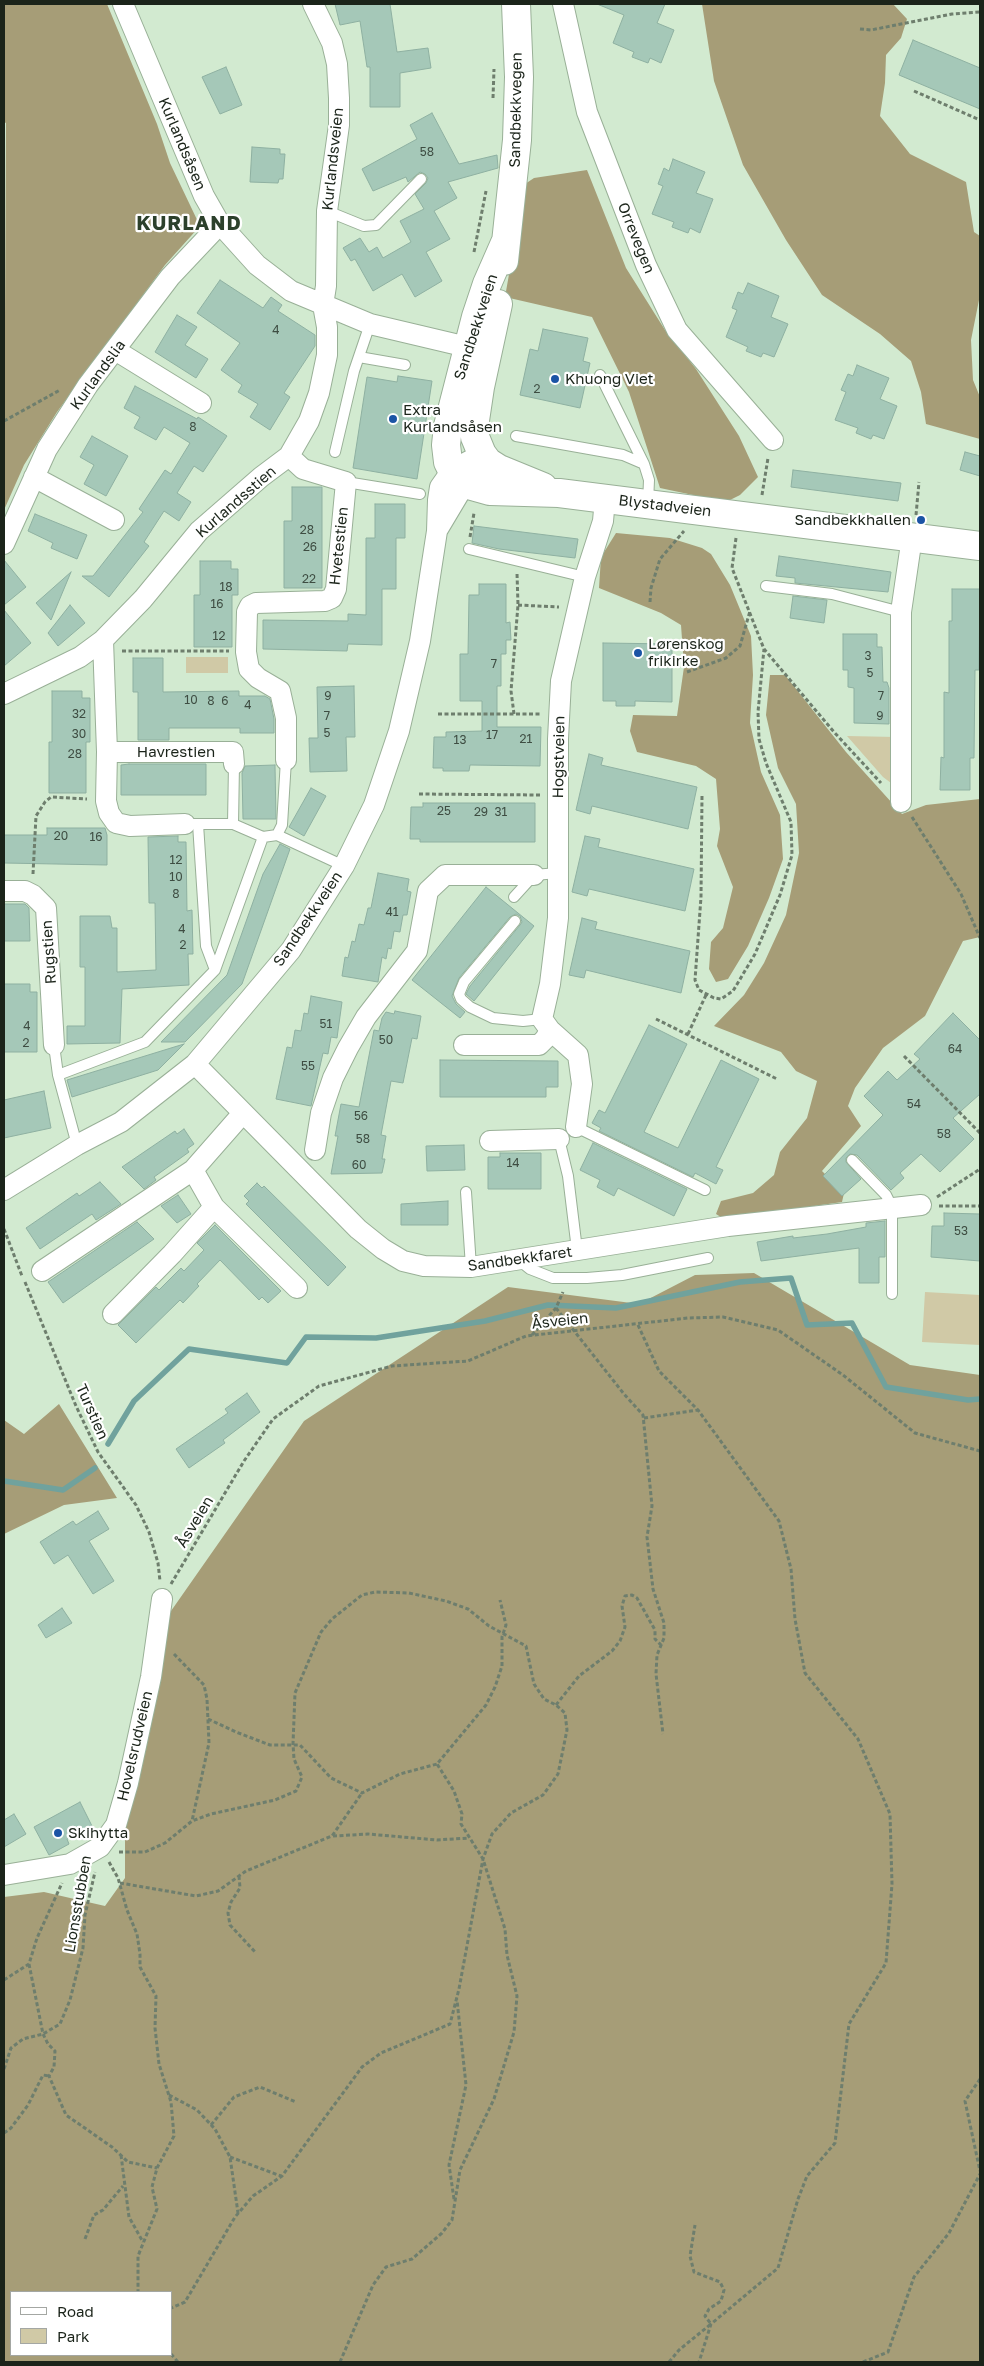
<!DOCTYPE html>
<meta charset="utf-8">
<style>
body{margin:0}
#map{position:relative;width:984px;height:2366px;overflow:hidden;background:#d2ead0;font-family:"Golos Text",sans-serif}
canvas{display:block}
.frame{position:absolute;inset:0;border:5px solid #1b241a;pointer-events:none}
.legend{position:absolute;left:10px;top:2291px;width:162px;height:65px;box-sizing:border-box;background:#fff;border:1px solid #a4a7a3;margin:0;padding:6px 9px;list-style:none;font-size:15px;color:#1b241a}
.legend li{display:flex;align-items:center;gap:10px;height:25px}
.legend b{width:25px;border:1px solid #a4a7a3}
</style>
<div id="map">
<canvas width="984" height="2366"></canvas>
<div class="frame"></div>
<ul class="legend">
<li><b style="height:6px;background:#fff"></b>Road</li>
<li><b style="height:14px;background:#d0c9a6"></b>Park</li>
</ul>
</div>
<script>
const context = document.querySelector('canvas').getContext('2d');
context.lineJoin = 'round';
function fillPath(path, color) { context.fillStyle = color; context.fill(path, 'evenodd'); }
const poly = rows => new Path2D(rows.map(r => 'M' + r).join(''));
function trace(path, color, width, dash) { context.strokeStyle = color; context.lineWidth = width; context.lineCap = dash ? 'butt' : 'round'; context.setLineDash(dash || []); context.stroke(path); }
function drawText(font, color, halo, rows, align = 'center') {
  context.font = font + ' "Golos Text",sans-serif'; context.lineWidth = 4.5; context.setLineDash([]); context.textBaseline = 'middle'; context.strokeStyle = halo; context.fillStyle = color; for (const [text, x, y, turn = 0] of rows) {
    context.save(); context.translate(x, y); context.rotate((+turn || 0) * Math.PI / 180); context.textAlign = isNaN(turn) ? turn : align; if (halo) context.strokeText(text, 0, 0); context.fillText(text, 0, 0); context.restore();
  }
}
fillPath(poly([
 [186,657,228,657,228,673,186,673],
 [847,736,896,737,895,786,883,777],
 [925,1292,980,1295,980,1345,922,1342]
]), '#d0c9a6');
fillPath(poly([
 [4,4,107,4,157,124,170,163,200,226,165,265,57,412,24,465,4,510,6,123,4,122],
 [702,4,893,4,907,19,901,38,886,55,885,83,880,116,910,154,966,182,974,232,980,236,980,295,971,340,973,380,980,397,980,439,926,424,921,392,911,361,880,334,822,295,786,240,743,165,714,81],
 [587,170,626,268,665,330,696,369,739,436,758,477,740,495,726,502,660,488,629,392,592,317,505,297,525,184,534,178],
 [616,533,670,538,702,548,711,554,730,585,751,636,753,675,750,723,761,772,780,815,783,859,769,898,748,946,728,979,716,982,709,969,711,942,723,928,733,887,717,846,720,829,716,779,696,766,637,752,630,731,633,715,677,716,684,667,681,625,661,613,599,588,601,557],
 [770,675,785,675,846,752,902,814,926,805,980,799,980,937,963,941,925,1016,883,1048,855,1088,848,1106,861,1126,822,1171,844,1193,842,1202,724,1219,716,1214,721,1201,753,1193,774,1175,780,1152,807,1118,817,1081,796,1071,781,1052,714,1026,744,995,764,963,786,915,799,853,796,804,778,768,766,715],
 [754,1273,910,1365,980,1375,980,2362,4,2362,4,1897,44,1892,105,1906,125,1878,125,1830,171,1611,304,1421,508,1287,639,1304,695,1275],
 [11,2292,171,2292,171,2355,11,2355],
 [59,1404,117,1498,64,1505,4,1534,4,1420,24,1434]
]), '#a69d77');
trace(poly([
 [108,1444,134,1401,189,1349,287,1363,306,1337,376,1338,485,1321,548,1305,616,1308,740,1282,791,1278,807,1325,852,1323,886,1387,968,1400,980,1399],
 [4,1481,63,1490,95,1468]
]), '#70a29d', 5.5);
const building = poly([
 [335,4,390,4,397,52,428,48,431,68,400,73,400,107,370,107,370,67,367,67,360,21,340,25,335,4],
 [597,4,665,4,657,23,674,30,661,63,650,58,648,63,632,57,634,52,613,43,624,15,597,4],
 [913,40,980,68,980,109,899,75,913,40],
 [226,67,242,105,220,114,202,77,226,67],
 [432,113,459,164,497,155,498,168,448,182,457,198,434,211,450,239,426,252,442,281,415,297,402,274,373,291,355,259,351,261,343,248,360,238,369,252,377,247,383,258,411,242,400,221,424,209,415,194,426,183,428,178,425,174,420,172,408,182,406,177,373,191,362,169,417,139,410,125,432,113],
 [252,147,280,149,280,154,285,154,283,179,279,179,278,183,250,182,252,147],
 [673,159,705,172,696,193,713,199,700,233,690,228,688,233,672,227,674,222,652,214,663,186,658,184,664,168,669,171,673,159],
 [220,280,263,308,271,297,282,305,278,311,315,335,315,346,284,393,290,397,270,430,250,417,258,404,238,392,242,385,221,370,240,343,197,313,220,280],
 [748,283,779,296,771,317,788,324,774,357,763,353,761,357,746,351,748,347,726,337,737,310,732,308,738,292,743,294,748,283],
 [177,315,197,327,185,345,208,359,196,378,155,352,177,315],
 [543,329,588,338,583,361,590,363,580,408,520,395,530,349,538,351,543,329],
 [857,365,889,378,880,399,897,406,884,439,873,435,871,439,856,433,858,428,835,420,846,392,841,390,848,374,853,376,857,365],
 [398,376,432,381,417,479,353,468,367,377,397,382,398,376],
 [135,386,197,419,198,417,227,436,203,472,194,466,177,493,191,502,179,521,164,511,144,542,149,546,109,597,82,576,93,576,143,512,139,509,165,470,171,474,190,443,164,427,156,440,134,428,140,417,124,408,135,386],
 [92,436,128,456,106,496,84,484,94,465,80,457,92,436],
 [965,452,980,456,980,476,960,470,965,452],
 [793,470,901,483,898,501,791,487,793,470],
 [292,487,322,487,322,588,284,588,284,521,292,521,292,487],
 [375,504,405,504,405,538,396,538,396,589,382,589,382,645,348,644,347,651,263,649,263,620,348,621,348,614,366,615,366,538,375,538,375,504],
 [35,514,87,535,77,559,51,548,53,543,28,531,35,514],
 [474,526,578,539,575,558,499,549,472,543,474,526],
 [779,556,891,572,888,592,795,583,795,578,776,576,779,556],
 [4,560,26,587,4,605,4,560],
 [200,561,231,561,231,569,238,569,238,595,232,595,232,647,194,647,194,595,200,595,200,561],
 [71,572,51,620,36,603,71,572],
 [479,584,506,584,506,623,510,622,511,640,506,640,506,654,501,654,501,686,497,686,497,727,541,727,540,766,470,765,469,771,443,771,443,768,433,768,434,737,446,737,446,732,482,731,482,701,460,701,460,654,468,654,469,595,479,595,479,584],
 [952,589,980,589,979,670,975,670,974,758,970,758,970,790,940,790,941,757,944,758,944,692,949,693,949,621,952,621,952,589],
 [793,596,827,600,824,623,790,618,793,596],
 [70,605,85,623,58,646,48,633,70,605],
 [4,610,31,643,4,666,4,610],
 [843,634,877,634,877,647,882,647,883,682,887,682,889,688,889,724,854,723,854,688,848,687,848,670,843,670,843,634],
 [603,643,672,644,672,702,635,701,635,706,616,706,616,701,603,701,603,643],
 [133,658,163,658,163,692,239,691,239,696,265,696,270,699,274,719,274,733,240,733,240,728,169,728,169,740,138,740,138,692,133,692,133,658],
 [354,686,355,737,346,737,347,771,310,772,309,738,318,738,317,687,354,686],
 [52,691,82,691,82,698,90,698,90,742,86,742,86,793,49,793,49,742,52,742,52,691],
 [589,754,603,758,601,765,697,787,688,829,592,806,590,814,576,810,589,754],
 [129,764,206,764,206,795,121,795,121,765,129,764],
 [275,765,276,819,243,819,242,773,245,766,275,765],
 [311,788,326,796,304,836,289,827,311,788],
 [423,803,535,803,535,842,420,842,420,839,410,839,411,807,423,807,423,803],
 [47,828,105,828,107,835,107,865,4,863,4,835,47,835,47,828],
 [178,836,178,842,186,842,187,911,192,910,193,954,188,954,189,985,122,989,120,1043,67,1044,67,1026,85,1026,85,967,80,967,80,916,110,916,112,928,117,928,117,972,156,970,155,903,149,903,148,837,178,836],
 [585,836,600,839,598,847,694,869,685,911,589,889,587,896,572,892,585,836],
 [280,844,290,849,242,984,185,1042,161,1042,227,975,263,874,280,844],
 [378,873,409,879,407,891,411,892,407,915,403,915,400,932,394,931,391,949,388,948,386,959,382,957,378,982,342,976,345,957,348,958,352,941,355,942,359,924,364,925,368,908,371,908,378,873],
 [486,887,534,926,474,1001,466,994,470,986,520,925,522,922,520,916,516,914,510,917,459,978,452,996,456,1004,465,1012,460,1018,412,980,486,887],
 [4,904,25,904,29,908,30,941,4,941,4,904],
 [582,918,597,922,595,929,690,951,681,993,586,970,584,978,569,975,582,918],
 [4,984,30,984,30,992,37,992,37,1052,4,1052,4,984],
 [311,996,342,1002,337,1038,331,1037,328,1054,323,1053,311,1106,276,1099,287,1047,292,1048,295,1030,301,1031,304,1013,308,1014,311,996],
 [395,1011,421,1016,417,1039,412,1038,403,1083,391,1081,381,1135,386,1136,382,1159,385,1159,382,1173,331,1174,338,1136,335,1136,341,1104,359,1107,374,1030,379,1031,382,1018,386,1012,394,1014,395,1011],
 [953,1013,980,1040,980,1094,953,1118,974,1139,940,1172,921,1154,900,1173,904,1178,891,1190,857,1155,850,1154,846,1158,846,1162,861,1179,842,1196,823,1176,883,1115,864,1096,888,1071,897,1080,920,1059,914,1054,953,1013],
 [649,1025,687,1044,644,1132,678,1148,721,1060,759,1079,716,1167,723,1170,716,1184,695,1173,693,1177,599,1131,601,1128,592,1123,599,1110,605,1113,649,1025],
 [184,1044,158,1070,72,1097,67,1080,184,1044],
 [440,1060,558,1061,558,1087,546,1087,546,1097,440,1097,440,1060],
 [44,1091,51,1128,4,1138,4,1100,44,1091],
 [184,1129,194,1144,187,1149,189,1152,154,1177,156,1180,144,1189,122,1167,175,1131,177,1134,184,1129],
 [593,1143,687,1189,674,1216,618,1188,614,1196,597,1187,600,1180,580,1170,593,1143],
 [464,1145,465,1170,427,1171,426,1146,464,1145],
 [500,1153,541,1153,541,1189,488,1189,488,1157,500,1157,500,1153],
 [100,1182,121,1204,96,1220,92,1214,40,1249,26,1228,77,1193,79,1196,100,1182],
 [257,1183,262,1188,264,1186,346,1267,328,1286,246,1204,249,1201,244,1196,257,1183],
 [178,1195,191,1214,177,1223,161,1206,178,1195],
 [448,1201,448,1225,401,1225,401,1204,448,1201],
 [944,1213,980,1214,980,1261,931,1257,932,1226,944,1226,944,1213],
 [885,1221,885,1257,879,1257,879,1283,859,1283,859,1248,761,1261,757,1242,793,1236,793,1238,827,1234,866,1227,866,1223,885,1221],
 [137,1222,154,1239,63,1303,48,1282,137,1222],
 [215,1225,281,1291,268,1303,262,1297,259,1300,220,1260,197,1284,199,1286,183,1303,180,1300,136,1343,118,1325,156,1287,159,1290,181,1268,184,1271,204,1250,197,1243,215,1225],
 [247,1393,260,1412,223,1440,225,1443,189,1468,176,1449,228,1413,225,1409,247,1393],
 [98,1511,109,1529,89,1541,114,1581,93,1594,68,1555,54,1564,40,1542,73,1521,76,1525,98,1511],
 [62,1608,72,1623,46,1638,38,1625,62,1608],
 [80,1802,92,1826,67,1839,69,1844,49,1855,34,1827,80,1802],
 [14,1814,26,1834,4,1847,4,1820,14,1814]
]);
fillPath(building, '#a5c8b8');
trace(building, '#8eb0a1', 1);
const service = poly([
 [327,211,364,226,376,225,421,179],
 [359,357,405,365],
 [600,375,644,464],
 [516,436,623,455,644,464,649,480,648,503],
 [335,452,354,371,370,324],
 [346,482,420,494],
 [469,549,585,577],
 [766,586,832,594,901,612],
 [234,764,233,824,263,837],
 [194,824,233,824],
 [198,824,206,946,215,970],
 [277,835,282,825,286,760],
 [514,897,534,875,558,873],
 [515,921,464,982,459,994,461,999,470,1007,493,1018,523,1021,542,1019],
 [54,1045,58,1075,77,1145],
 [58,1075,145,1042,215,970,263,837,277,835,344,866],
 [574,1129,576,1127,705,1190],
 [562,1137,559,1139,568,1176,577,1250],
 [852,1160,886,1195,892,1207,892,1294],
 [466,1192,471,1267],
 [520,1261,530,1269,553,1278,587,1278,622,1275,708,1258]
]);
const minor = poly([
 [123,4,204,196,220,224,257,265,291,291,370,324,480,350],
 [563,4,587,112,646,265,677,330,773,440],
 [115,350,201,403],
 [34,477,114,520],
 [438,529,472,472],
 [4,544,47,449,88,385,170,277,220,224],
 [103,640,107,752,106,801,109,813,116,823,130,826,185,824],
 [4,694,80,657,103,640,143,599,199,531,261,477,289,456,309,421,319,393,327,355,327,327,323,305,326,286,327,211,339,125,339,98,337,64,332,43,313,4],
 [107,752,233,752,234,764],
 [286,760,286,718,280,691,258,678,249,669,246,652,247,612,250,606,256,603,325,601,332,598,336,589,346,482,303,469,289,456],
 [901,802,901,612,912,537],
 [4,891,25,891,33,895,46,908,54,1045],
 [464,1045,539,1045,545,1039,550,1030],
 [195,1064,358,1229,383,1249,403,1261,424,1266,471,1267,728,1226,921,1205],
 [243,1113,193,1170,214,1207,297,1288],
 [576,1127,582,1084,578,1055,550,1030,542,1019,550,984,558,918,558,739,561,681,585,577,603,521,605,499],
 [490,1141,559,1139],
 [315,1150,321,1113,333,1078,348,1048,366,1017,417,951,428,891,445,875,534,875],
 [4,1190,77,1145,121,1122,195,1064,291,950,344,866,374,805,399,731,420,641,437,531,438,500,440,487,452,470,482,454],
 [42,1271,193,1170],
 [113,1314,172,1254,214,1207],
 [4,1875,70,1864,100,1847,116,1825,128,1783,151,1677,162,1599]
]);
const secondary = poly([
 [505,243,487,284,476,317,448,426,446,445,448,462,452,470,465,484,490,491,559,493,980,546],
 [504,261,517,140,519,77,516,4],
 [498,304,480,387,474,427,475,437,482,454,488,462,499,469,543,487]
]);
trace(service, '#99b097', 12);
trace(minor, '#99b097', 22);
trace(secondary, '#99b097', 30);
trace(poly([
 [860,29,871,30,952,14,980,12],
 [914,91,980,120],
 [493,98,494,69],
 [474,252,486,191],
 [4,421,60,390],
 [762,495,768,458],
 [916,515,919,482],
 [470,537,474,513],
 [736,538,732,568,764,649,834,732,881,783],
 [650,602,651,588,660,559,684,531],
 [518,605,559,607],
 [122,651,229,651],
 [687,672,726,658,740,646,750,611],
 [438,714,542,714],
 [514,714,511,691,518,605,517,573],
 [419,794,540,795],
 [702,796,701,897,695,980,699,990,714,998,721,999,733,991,755,954,780,895,792,855,791,822,766,763,759,739,758,712,764,649],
 [912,817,961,894,980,938],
 [33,874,36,816,45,802,51,797,87,799],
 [656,1019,777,1079],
 [688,1034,706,995],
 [904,1056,980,1133],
 [937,1197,980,1169],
 [939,1206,980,1206],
 [4,1229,22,1276],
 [25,1282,76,1406,98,1452,136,1505,149,1532,158,1563,160,1581],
 [556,1308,624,1394,643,1415,652,1506,647,1537,653,1589,664,1623,664,1638,657,1655,656,1674,663,1734],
 [638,1325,659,1371,698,1410,779,1521,791,1569,795,1619,805,1673,858,1739,890,1814,892,1884,886,1963,849,2024,835,2143,807,2176,798,2199,778,2268,711,2324,699,2362],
 [532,1335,556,1308,563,1292],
 [644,1418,698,1410],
 [171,1584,244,1461,273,1419,319,1386,392,1366,468,1361,526,1336,688,1318,723,1317,778,1330,843,1375,915,1433,980,1451],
 [174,1654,204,1685,207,1699,209,1743,192,1821],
 [556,1705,579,1676,612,1651,620,1641,625,1627,622,1606,625,1596,632,1595,637,1598,655,1630,655,1639,661,1645],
 [208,1719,236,1732,270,1745,300,1745,331,1778,362,1793,400,1774,437,1764],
 [333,1836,368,1834,437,1840,469,1838],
 [119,1852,145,1852,165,1843,192,1821,211,1814,275,1800,296,1791,302,1777,294,1759,293,1744,295,1693,321,1632,332,1619,362,1595,375,1592,409,1593,446,1601,468,1609,489,1626,526,1646,534,1684,544,1699,556,1705,565,1713,567,1730,558,1774,543,1795,511,1813,492,1834,483,1859,459,1989,450,2024,381,2053,362,2067,282,2176,253,2196,235,2217,185,2302,171,2308],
 [109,1862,118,1878,127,1910,137,1934,140,1954,140,1967,156,1996,155,2028,159,2064,171,2102,174,2136,157,2168,152,2187,157,2209,138,2256,138,2292],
 [239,1876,240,1888,231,1902,228,1913,230,1925,256,1953],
 [120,1883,196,1896,218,1891,246,1871,332,1836,362,1793],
 [29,1964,43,2034,48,2044,55,2051,54,2067,49,2076,66,2115,112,2147,128,2162,157,2168],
 [4,1980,29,1964,37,1938,62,1883],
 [4,2069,11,2048,23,2039,43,2034,60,2024,70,2000,83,1948,85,1915,95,1872],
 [980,2079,965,2101,980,2171],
 [169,2095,197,2110,215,2129,230,2157,238,2213],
 [211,2125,234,2097,260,2087,296,2102],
 [4,2133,11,2128,28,2105,43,2075,49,2076],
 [121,2155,129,2217,143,2242],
 [230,2157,281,2176],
 [454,2199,449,2165,466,2085,457,2000],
 [85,2239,94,2215,103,2210,123,2186],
 [171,2354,178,2362],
 [340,2362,373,2285,386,2267,412,2259,442,2233,452,2220,460,2170,494,2099,514,2032,517,1996,507,1955,505,1929,483,1859,461,1824,462,1814,454,1791,437,1764,486,1705,495,1687,502,1666,502,1637,506,1625,500,1600],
 [669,2362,679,2350,711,2324,705,2316,709,2309,721,2301,724,2290,720,2282,694,2272,690,2256,695,2225],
 [863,2362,888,2352,914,2277,949,2233,980,2174]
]), '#6e7e6d', 3, [4, 2.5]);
trace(service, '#fff', 10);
trace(minor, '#fff', 20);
trace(secondary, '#fff', 28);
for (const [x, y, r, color] of [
 [555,379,5,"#1b54a5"],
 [393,419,5,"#1b54a5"],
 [921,520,5,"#1b54a5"],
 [638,653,5,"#1b54a5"],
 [58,1833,5,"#1b54a5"]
]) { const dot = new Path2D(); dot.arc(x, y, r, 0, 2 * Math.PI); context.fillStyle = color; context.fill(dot); trace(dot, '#fff', 2); }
drawText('12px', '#3e4d42', null, [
 ["58",427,152],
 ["4",276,330],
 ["2",537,389],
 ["8",193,427],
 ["28",307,530],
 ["26",310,547],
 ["22",309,579],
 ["18",226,587],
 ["16",217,604],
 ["12",219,636],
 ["3",868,656],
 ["7",494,664],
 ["5",870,673],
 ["9",328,696],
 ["7",881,696],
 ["10",191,700],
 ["8",211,701],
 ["6",225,701],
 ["4",248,705],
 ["32",79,714],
 ["7",327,716],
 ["9",880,716],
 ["5",327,733],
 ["30",79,734],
 ["17",492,735],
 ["21",526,739],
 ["13",460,740],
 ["28",75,754],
 ["25",444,811],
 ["29",481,812],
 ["31",501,812],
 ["20",61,836],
 ["16",96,837],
 ["12",176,860],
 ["10",176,877],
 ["8",176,894],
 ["41",392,912],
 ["4",182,929],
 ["2",183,945],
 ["51",326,1024],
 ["4",27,1026],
 ["50",386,1040],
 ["2",26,1043],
 ["64",955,1049],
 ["55",308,1066],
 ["54",914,1104],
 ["56",361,1116],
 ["58",944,1134],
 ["58",363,1139],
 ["14",513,1163],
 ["60",359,1165],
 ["53",961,1231]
]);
drawText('15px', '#1b241a', '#fff', [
 ["Sandbekkvegen",516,110,-89],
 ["Kurlandsåsen",182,144,67],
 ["Kurlandsveien",333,159,-84],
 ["Orrevegen",636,238,68],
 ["Sandbekkveien",476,327,-72],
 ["Kurlandslia",98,375,-54],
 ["Kurlandsstien",236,502,-41],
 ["Blystadveien",665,506,7],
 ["Hvetestien",339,546,-84],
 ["Havrestien",176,752],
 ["Hogstveien",559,757,-89],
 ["Sandbekkveien",308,919,-56],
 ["Rugstien",49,952,-94],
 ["Sandbekkfaret",520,1259,-8],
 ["Åsveien",560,1321,-6],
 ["Turstien",92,1412,66],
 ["Åsveien",195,1522,-59],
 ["Hovelsrudveien",135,1746,-77],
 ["Lionsstubben",78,1904,-80]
]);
drawText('15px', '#1b241a', '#fff', [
 ["Khuong Viet",565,379],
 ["Extra",403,410],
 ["Kurlandsåsen",403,427],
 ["Sandbekkhallen",911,520,"right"],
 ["Lørenskog",648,644],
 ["frikirke",648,661],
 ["Skihytta",68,1833]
], 'left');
context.letterSpacing = '1px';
drawText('bold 20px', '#2c402b', '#fff', [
 ["KURLAND",189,224]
]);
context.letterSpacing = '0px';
</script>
